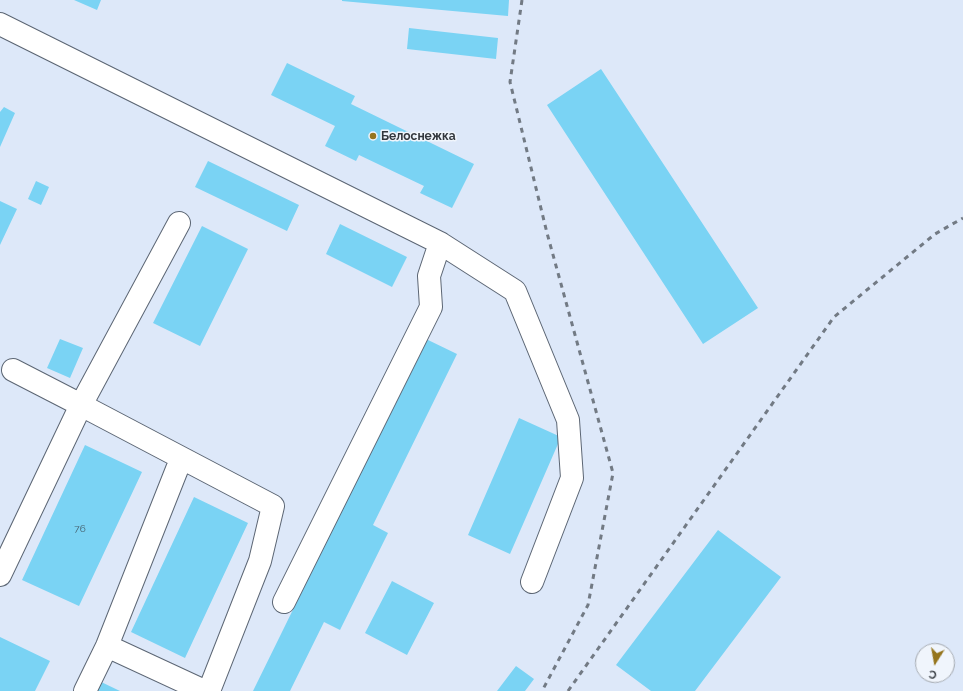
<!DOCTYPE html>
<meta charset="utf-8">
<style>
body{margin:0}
#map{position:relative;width:963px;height:691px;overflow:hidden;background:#dde8f9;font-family:Raleway,sans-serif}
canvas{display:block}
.north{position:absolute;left:915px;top:643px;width:40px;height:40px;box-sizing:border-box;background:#f0f5fc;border:1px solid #a4a9b0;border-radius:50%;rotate:191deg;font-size:11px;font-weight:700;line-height:16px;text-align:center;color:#32373d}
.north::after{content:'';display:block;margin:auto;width:14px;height:18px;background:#95751d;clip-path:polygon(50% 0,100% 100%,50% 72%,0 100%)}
</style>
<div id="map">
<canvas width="963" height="691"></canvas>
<div class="north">С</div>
</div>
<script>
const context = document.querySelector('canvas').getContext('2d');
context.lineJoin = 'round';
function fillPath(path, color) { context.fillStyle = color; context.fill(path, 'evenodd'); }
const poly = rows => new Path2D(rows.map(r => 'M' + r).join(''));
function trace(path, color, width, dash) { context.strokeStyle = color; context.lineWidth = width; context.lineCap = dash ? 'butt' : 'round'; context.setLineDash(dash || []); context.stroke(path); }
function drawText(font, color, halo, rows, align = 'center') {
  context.font = font + ' Raleway,sans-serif'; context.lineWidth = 3; context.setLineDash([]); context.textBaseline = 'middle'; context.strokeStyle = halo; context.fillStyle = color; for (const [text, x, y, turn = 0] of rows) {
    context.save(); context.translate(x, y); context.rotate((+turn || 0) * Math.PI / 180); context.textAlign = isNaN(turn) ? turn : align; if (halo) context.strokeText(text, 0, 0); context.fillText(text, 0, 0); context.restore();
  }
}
fillPath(poly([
 [74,0,101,0,97,10],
 [342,0,509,0,508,16,342,1],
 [409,28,498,38,496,59,407,49],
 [287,63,355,96,351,104,474,164,452,208,420,193,424,186,359,155,356,161,325,146,335,126,271,95],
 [601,69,758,308,703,344,547,105],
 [4,107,15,113,0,147,0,112],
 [208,161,299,205,287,231,195,187],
 [36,181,49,187,41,205,28,199],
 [0,201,17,209,0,245],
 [340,224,407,257,392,287,326,254],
 [202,226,248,249,200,346,153,323],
 [60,339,83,348,70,378,47,368],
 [426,339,457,354,373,525,388,533,340,630,324,622,290,691,253,691],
 [519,418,561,437,510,554,468,535],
 [85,445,142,472,79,606,22,580],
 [194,497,248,523,185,658,131,632],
 [718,530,781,577,695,691,651,691,616,665],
 [392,581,434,603,407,655,365,633],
 [0,637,50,661,35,691,0,691],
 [516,666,534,679,525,691,497,691],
 [97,680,120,691,92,691]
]), '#7ad3f4');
const minor = poly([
 [0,24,440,243,515,291,568,420,572,478,532,582],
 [13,370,81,405,179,223],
 [0,575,81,405,273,506,260,561,209,691],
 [284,602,431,307,429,276,440,243],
 [107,646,204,691],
 [85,691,107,646,181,459]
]);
trace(minor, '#5c6674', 24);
trace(minor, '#fff', 22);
trace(poly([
 [522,0,510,82,547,233,613,473,588,605,542,691],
 [568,691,834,317,935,234,963,218]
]), '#727a84', 3, [5, 5]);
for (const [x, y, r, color] of [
 [373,136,4,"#95751d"]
]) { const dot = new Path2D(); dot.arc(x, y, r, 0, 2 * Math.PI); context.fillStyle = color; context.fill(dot); trace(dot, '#f0f5fc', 1.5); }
drawText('10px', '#445e6b', null, [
 ["76",80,529]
]);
drawText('bold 12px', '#32373d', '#f0f5fc', [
 ["Белоснежка",381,136]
], 'left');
</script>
